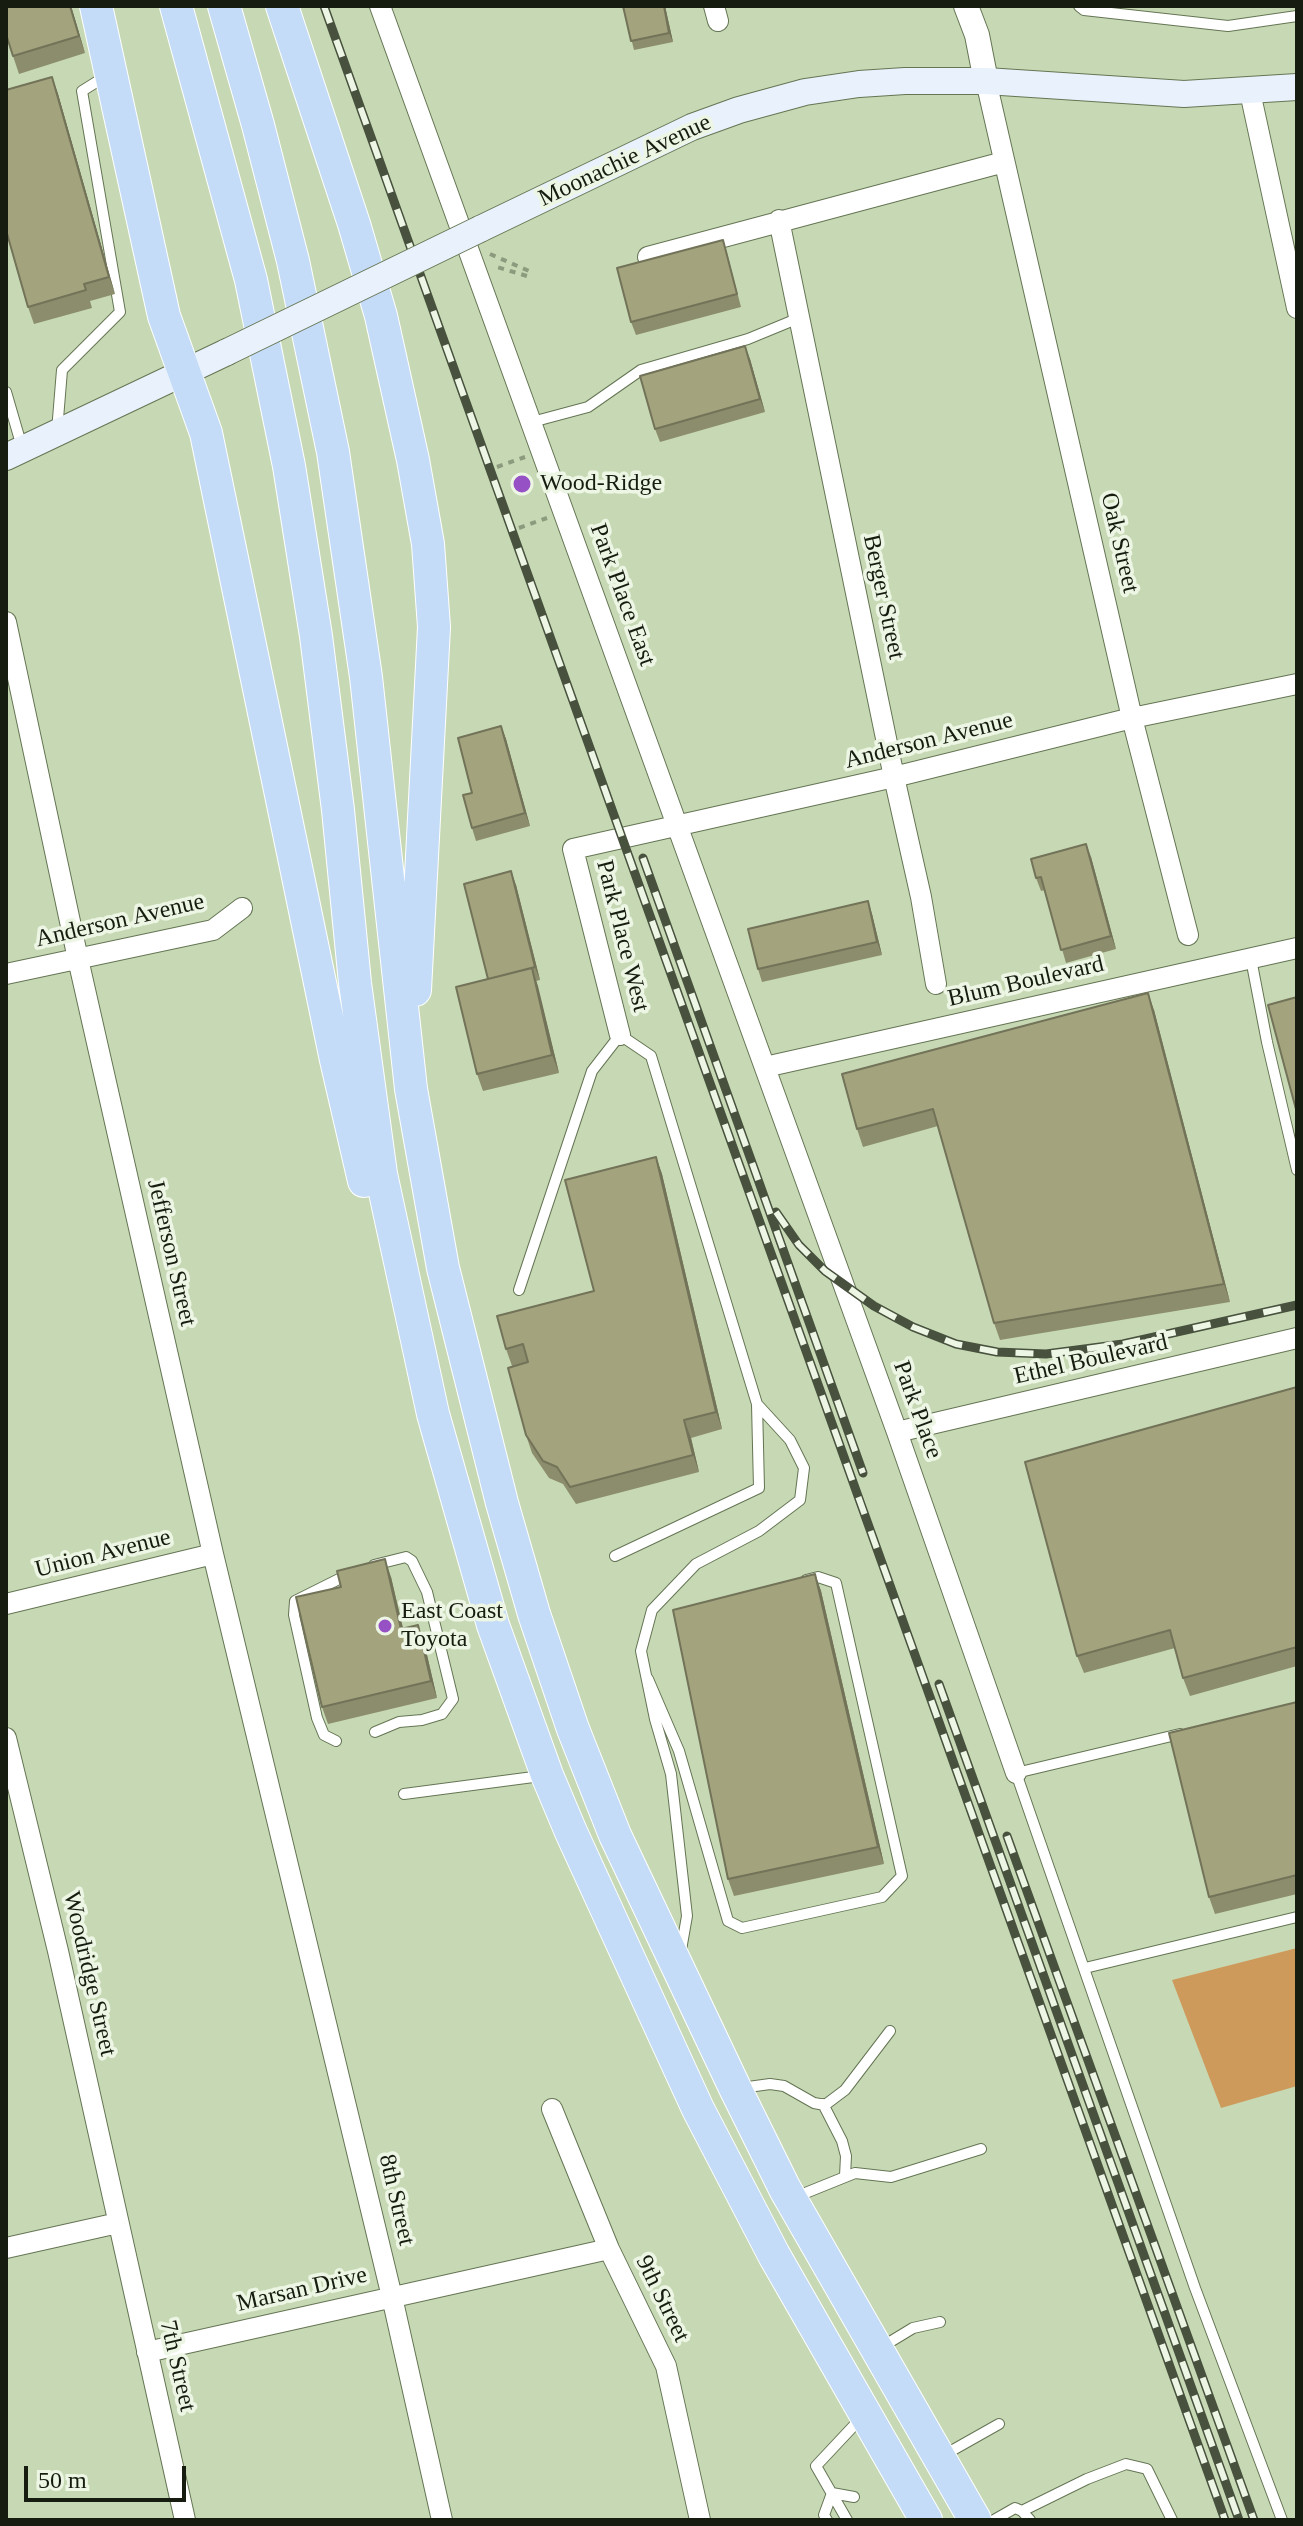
<!DOCTYPE html>
<style>
body{margin:0}
#map{position:relative;width:1303px;height:2526px;overflow:hidden;background:#c7d9b4;font-family:Georgia,serif}
canvas{display:block}
.frame{position:absolute;inset:0;border:8px solid #161d10;pointer-events:none}
.scale{position:absolute;left:24px;top:2466px;width:162px;height:36px;box-sizing:border-box;border:4px solid #161d10;border-top:0;padding-left:10px;font-size:24px;line-height:28px;white-space:nowrap;color:#161d10;-webkit-text-stroke:6px #edf6e4;paint-order:stroke}
</style>
<div id="map">
<canvas width="1303" height="2526"></canvas>
<div class="frame"></div>
<div class="scale">50 m</div>
</div>
<script>
const context = document.querySelector('canvas').getContext('2d');
context.lineJoin = 'round';
function fillPath(path, color) { context.fillStyle = color; context.fill(path, 'evenodd'); }
const poly = rows => new Path2D(rows.map(r => 'M' + r).join(''));
function trace(path, color, width, dash) { context.strokeStyle = color; context.lineWidth = width; context.lineCap = dash ? 'butt' : 'round'; context.setLineDash(dash || []); context.stroke(path); }
function drawText(font, color, halo, rows, align = 'center') {
  context.font = font + ' Georgia,serif'; context.lineWidth = 7; context.setLineDash([]); context.textBaseline = 'middle'; context.strokeStyle = halo; context.fillStyle = color; for (const [text, x, y, turn = 0] of rows) {
    context.save(); context.translate(x, y); context.rotate((+turn || 0) * Math.PI / 180); context.textAlign = isNaN(turn) ? turn : align; if (halo) context.strokeText(text, 0, 0); context.fillText(text, 0, 0); context.restore();
  }
}
fillPath(poly([
 [1297,1948,1297,2086,1221,2108,1172,1980]
]), '#ce9a5c');
const service = poly([
 [1079,6,1084,10,1228,26,1297,16],
 [6,392,22,447],
 [532,422,588,407,641,370,748,339,799,318],
 [57,431,62,370,120,312,82,91,106,76],
 [1251,959,1267,1042,1297,1170],
 [519,1290,592,1071,620,1035,651,1056,757,1404,759,1488,615,1556],
 [374,1565,406,1557,412,1561,427,1592,453,1699,442,1714,422,1720,399,1722,375,1732],
 [648,1679,679,1751,728,1921,742,1928,882,1897,902,1876,836,1583,818,1577,806,1580],
 [1180,1734,1016,1773,1195,2288,1282,2520],
 [336,1741,324,1735,317,1718,294,1615,295,1601,351,1573],
 [404,1794,541,1776],
 [681,1950,687,1916,671,1774,655,1719,641,1651,652,1610,696,1564,759,1531,800,1500,804,1468,790,1440,757,1404],
 [1085,1968,1297,1917],
 [741,2088,770,2084,784,2086,814,2103,825,2105,845,2090,890,2031],
 [823,2104,842,2141,846,2156,845,2176],
 [793,2198,855,2173,891,2177,981,2149],
 [880,2348,913,2328,940,2322],
 [944,2455,999,2424],
 [1022,2511,1087,2479,1126,2464,1147,2469,1172,2520],
 [827,2520,824,2515,832,2493,854,2497],
 [847,2520,816,2466,861,2418],
 [994,2520,1015,2508,1022,2511,1030,2520]
]);
const minor = poly([
 [380,6,897,1432,1016,1773],
 [714,6,718,21],
 [986,81,1132,718,1188,935],
 [1250,92,1297,308],
 [779,220,894,777,921,897,936,984],
 [648,257,1004,162],
 [6,622,78,959,213,1554,392,2297,442,2520],
 [6,974,213,930,242,908],
 [620,1035,573,849,894,777,1132,718,1297,684],
 [765,1067,1297,948],
 [897,1432,1297,1338],
 [6,1604,213,1554],
 [6,1738,58,1951,185,2520],
 [552,2109,609,2249,666,2366,700,2520],
 [6,2248,118,2223],
 [147,2352,609,2249]
]);
const tertiary = poly([
 [966,6,977,35,986,81]
]);
const secondary = poly([
 [480,229,692,127,739,110,805,92,859,84,905,81,986,81,1184,94,1297,87],
 [6,457,227,352]
]);
const trunk = poly([
 [96,6,164,316,206,433,336,1060,364,1181],
 [176,6,251,280,289,466,316,636,338,810,355,983,381,1174,433,1414,493,1625,547,1775,571,1832,698,2109,774,2255,926,2520],
 [224,6,258,125,293,261,333,452,366,677,411,1089,443,1268,502,1503,534,1614,573,1729,615,1835,735,2088,785,2189,975,2520],
 [282,6,354,224,381,316,413,460,428,544,434,627,415,990]
]);
trace(service, '#657554', 12);
trace(minor, '#657554', 22);
trace(tertiary, '#657554', 26);
trace(secondary, '#657554', 28);
trace(trunk, '#fff', 34);
trace(poly([
 [490,254,529,271,527,276,497,267],
 [497,467,525,457],
 [519,528,547,518]
]), '#8c9b7e', 4, [6, 6]);
trace(service, '#fff', 10);
trace(minor, '#fff', 20);
trace(tertiary, '#fff', 24);
trace(secondary, '#e9f2fc', 26);
trace(trunk, '#c4dcf7', 32);
const rail = poly([
 [324,6,1225,2520],
 [643,858,863,1473],
 [776,1212,799,1245,825,1271,874,1306,913,1327,956,1344,997,1352,1046,1354,1123,1344,1297,1305],
 [939,1684,1239,2520],
 [1007,1836,1254,2520]
]);
trace(rail, '#47513d', 9);
trace(rail, '#edf6e4', 6, [18]);
const secondaryBridge = poly([
 [227,352,480,229]
]);
trace(secondaryBridge, '#657554', 28, []);
trace(secondaryBridge, '#e9f2fc', 26);
fillPath(poly([
 [71,6,85,53,19,74,13,56],
 [623,6,665,6,673,42,634,50],
 [52,77,58,94,115,294,90,301,92,308,34,324,28,307],
 [723,240,727,253,741,307,636,335,631,322],
 [750,359,765,412,660,442,655,429],
 [501,726,506,739,530,826,476,841,472,828,472,793],
 [1091,857,1116,949,1066,963,1045,890,1041,891,1036,878],
 [516,885,540,980,536,981,559,1073,483,1091,477,1074,488,979],
 [872,914,882,955,762,982,758,969],
 [1154,1010,1230,1302,1000,1340,994,1323,938,1126,863,1147,857,1129],
 [656,1157,662,1174,722,1429,691,1438,699,1472,576,1504,563,1484,549,1478,532,1453,526,1435,512,1366,506,1349,594,1291],
 [1297,1387,1297,1666,1190,1696,1183,1678,1175,1648,1084,1673,1077,1656],
 [815,1574,821,1591,884,1864,734,1896,728,1879],
 [391,1577,403,1628,418,1625,424,1642,437,1698,328,1724,322,1707],
 [1297,1702,1297,1894,1215,1914,1209,1897]
]), '#8c8d6c');
fillPath(poly([
 [70,6,71,6,85,53,79,36],
 [664,6,665,6,673,42,669,33],
 [52,77,58,94,115,294,109,277],
 [745,346,750,359,765,412,760,399],
 [501,726,506,739,530,826,525,813],
 [1086,844,1091,857,1116,949,1111,936],
 [511,871,516,885,540,980,535,967],
 [868,901,872,914,882,955,877,942],
 [532,968,538,986,559,1073,552,1055],
 [1148,993,1154,1010,1230,1302,1224,1284],
 [656,1157,662,1174,722,1429,716,1412],
 [684,1420,691,1438,699,1472,693,1455],
 [385,1559,391,1577,407,1646,401,1629],
 [815,1574,821,1591,884,1864,878,1847],
 [418,1625,424,1642,437,1698,431,1681]
]), '#727358');
const building = poly([
 [6,6,70,6,79,36,13,56,6,34,6,6],
 [623,6,664,6,669,33,631,41,623,6],
 [52,77,109,277,84,284,86,290,28,307,6,230,6,90,52,77],
 [723,240,737,294,631,322,617,268,723,240],
 [745,346,760,399,655,429,640,376,745,346],
 [501,726,525,813,472,828,463,795,472,793,458,738,501,726],
 [1086,844,1111,936,1061,950,1041,877,1036,878,1031,859,1086,844],
 [511,871,535,967,488,979,464,884,511,871],
 [868,901,877,942,758,969,748,929,868,901],
 [532,968,552,1055,477,1074,456,987,532,968],
 [1148,993,1224,1284,994,1323,933,1109,857,1129,842,1074,1148,993],
 [1297,997,1297,1113,1268,1005,1297,997],
 [656,1157,716,1412,684,1420,693,1455,570,1487,557,1467,543,1461,526,1435,508,1368,528,1362,523,1344,506,1349,497,1316,594,1291,565,1180,656,1157],
 [1297,1387,1297,1647,1183,1678,1170,1630,1077,1656,1025,1462,1297,1387],
 [385,1559,401,1629,418,1625,431,1681,322,1707,296,1597,341,1587,337,1571,385,1559],
 [815,1574,878,1847,728,1879,673,1610,815,1574],
 [1297,1702,1297,1875,1209,1897,1169,1733,1297,1702]
]);
fillPath(building, '#a3a47e');
trace(building, '#727358', 2);
for (const [x, y, r, color] of [
 [522,484,10,"#9651c5"],
 [385,1626,8,"#9651c5"]
]) { const dot = new Path2D(); dot.arc(x, y, r, 0, 2 * Math.PI); context.fillStyle = color; context.fill(dot); trace(dot, '#edf6e4', 3); }
drawText('24px', '#161d10', '#edf6e4', [
 ["Moonachie Avenue",625,161,-25],
 ["Oak Street",1119,543,77],
 ["Park Place East",622,595,70],
 ["Berger Street",883,597,78],
 ["Anderson Avenue",929,741,-14],
 ["Anderson Avenue",120,921,-13],
 ["Park Place West",622,936,76],
 ["Blum Boulevard",1026,982,-13],
 ["Jefferson Street",171,1253,77],
 ["Ethel Boulevard",1091,1360,-13],
 ["Park Place",917,1410,70],
 ["Union Avenue",103,1554,-14],
 ["Woodridge Street",89,1974,77],
 ["8th Street",396,2200,77],
 ["Marsan Drive",302,2290,-13],
 ["9th Street",662,2299,64],
 ["7th Street",177,2366,77]
]);
drawText('24px', '#161d10', '#edf6e4', [
 ["Wood-Ridge",540,484],
 ["East Coast",401,1612],
 ["Toyota",401,1640]
], 'left');
</script>
